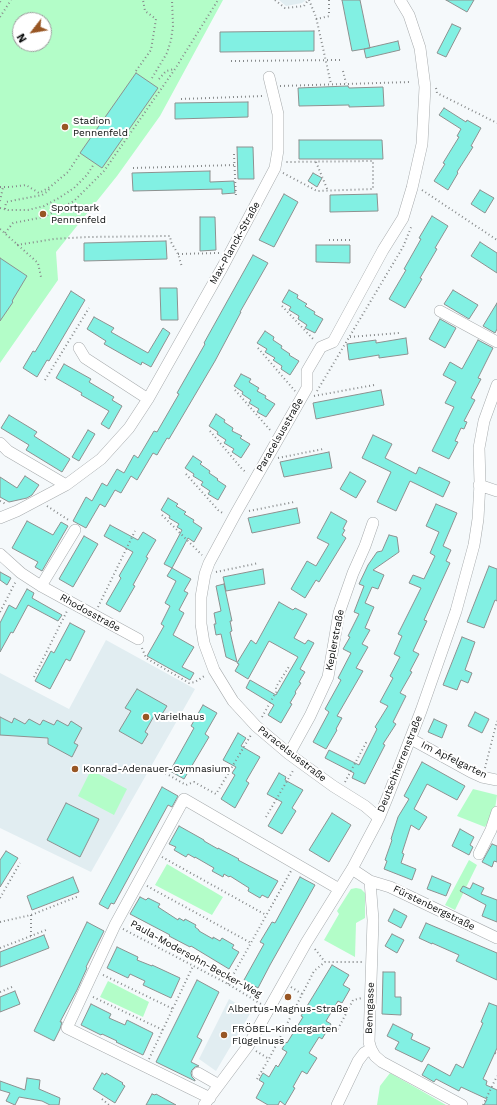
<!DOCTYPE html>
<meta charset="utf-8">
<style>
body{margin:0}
#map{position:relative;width:497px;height:1105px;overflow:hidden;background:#f5f9fb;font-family:"Work Sans",sans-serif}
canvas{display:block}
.north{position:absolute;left:12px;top:12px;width:40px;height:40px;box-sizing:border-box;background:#fff;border:1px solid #9d9e9e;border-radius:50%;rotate:239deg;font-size:11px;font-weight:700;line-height:16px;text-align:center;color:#0a0c0c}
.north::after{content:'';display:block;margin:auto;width:14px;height:18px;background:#985624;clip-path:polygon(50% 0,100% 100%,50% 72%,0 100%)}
</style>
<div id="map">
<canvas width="497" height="1105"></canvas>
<div class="north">N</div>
</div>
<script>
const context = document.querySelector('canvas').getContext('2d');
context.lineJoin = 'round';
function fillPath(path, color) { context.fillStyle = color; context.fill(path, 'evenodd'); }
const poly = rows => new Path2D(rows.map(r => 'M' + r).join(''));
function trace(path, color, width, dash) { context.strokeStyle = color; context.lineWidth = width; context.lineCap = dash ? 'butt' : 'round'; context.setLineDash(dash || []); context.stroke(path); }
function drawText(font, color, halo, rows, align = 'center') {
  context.font = font + ' "Work Sans",sans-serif'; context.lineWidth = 4; context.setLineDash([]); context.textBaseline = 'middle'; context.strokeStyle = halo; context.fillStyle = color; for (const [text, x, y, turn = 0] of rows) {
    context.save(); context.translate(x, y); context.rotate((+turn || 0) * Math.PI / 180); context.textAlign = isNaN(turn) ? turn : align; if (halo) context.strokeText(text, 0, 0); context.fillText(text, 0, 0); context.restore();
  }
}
fillPath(poly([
 [279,0,306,0,302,3,286,6],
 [106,640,195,689,91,872,0,828,0,673,69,709],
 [229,999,251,1012,216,1071,199,1059]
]), '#e1edf1');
fillPath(poly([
 [0,0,223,0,160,116,117,176,56,252,58,280,0,363],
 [20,20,44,20,44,44,20,44],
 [91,770,127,789,114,815,78,796],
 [473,789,497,795,495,809,485,827,457,816],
 [469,860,477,865,455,910,445,905],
 [167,864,223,897,212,915,155,885],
 [356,888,361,889,365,893,365,918,356,923,355,957,324,940,339,914,337,911,351,889],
 [108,981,149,1002,143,1017,100,997],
 [390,1073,420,1090,446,1105,377,1105,380,1086]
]), '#b3fdc8');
const building = poly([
 [342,0,360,0,370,48,352,51,342,0],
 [446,0,474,0,467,12,446,0],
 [452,24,461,28,446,57,437,53,452,24],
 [314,31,314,51,220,52,220,32,314,31],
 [398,41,400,50,366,58,364,49,398,41],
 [136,73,158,88,102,168,80,153,136,73],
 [348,86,349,88,383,87,384,106,349,107,349,105,299,106,298,88,348,86],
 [248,102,248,117,175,119,175,103,248,102],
 [444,108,466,122,467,120,481,128,471,146,473,147,457,172,458,173,448,190,434,181,445,164,443,163,459,137,457,136,461,129,439,115,444,108],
 [299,140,382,140,383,159,299,159,299,140],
 [237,147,253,147,254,179,238,179,237,147],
 [210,171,210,182,234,181,235,193,222,194,222,189,133,191,132,173,210,171],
 [313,173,322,178,317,187,308,181,313,173],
 [480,190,494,198,485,213,471,204,480,190],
 [284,194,298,202,274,247,259,240,284,194],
 [377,194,378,211,330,212,330,195,377,194],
 [432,216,448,226,435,248,437,249,420,278,422,279,405,308,389,299,406,270,404,269,421,239,419,238,432,216],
 [200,217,215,217,216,250,200,251,200,217],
 [166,241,167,259,84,261,84,243,166,241],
 [480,242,497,253,497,273,471,256,480,242],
 [316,245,350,245,350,263,316,262,316,245],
 [253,255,268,263,240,312,241,312,215,361,169,439,167,438,157,455,153,453,137,480,131,476,121,493,115,490,105,507,100,504,86,528,73,521,86,497,92,501,102,483,107,486,117,469,124,473,134,455,138,458,154,431,157,432,179,394,177,393,205,344,204,343,253,255],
 [0,258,27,276,12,301,13,302,0,321,0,258],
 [160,288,177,288,178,320,161,320,160,288],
 [289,290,298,295,297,298,307,304,305,306,315,312,314,314,323,319,315,333,305,328,307,325,298,319,299,316,289,310,291,307,282,302,289,290],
 [453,290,478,305,469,319,444,304,453,290],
 [71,291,85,300,49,361,47,360,37,377,23,368,33,351,35,352,71,291],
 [497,303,497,329,495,333,483,326,497,303],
 [94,317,114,328,111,332,148,353,163,328,170,333,151,367,142,362,141,365,104,344,106,341,87,329,94,317],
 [440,319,456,328,445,348,429,339,440,319],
 [265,331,274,337,273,340,282,346,281,348,290,354,289,355,299,361,290,375,281,369,282,366,273,360,275,358,265,352,267,349,257,343,265,331],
 [406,338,408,354,379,358,379,355,349,360,347,344,376,340,376,343,406,338],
 [478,340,493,348,478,378,481,379,471,398,475,400,464,421,467,422,464,429,461,428,455,441,458,442,449,459,432,451,454,407,445,403,456,382,443,375,450,362,462,369,478,340],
 [64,364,91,379,89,382,114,397,112,400,122,406,109,429,101,424,109,411,81,395,82,393,56,378,64,364],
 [241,374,251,379,249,382,259,388,257,391,266,396,265,398,275,404,266,417,257,412,259,409,249,403,251,400,242,394,243,392,234,386,241,374],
 [381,390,384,405,316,419,313,403,381,390],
 [216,414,225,420,224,422,233,428,232,431,242,436,240,438,250,444,241,458,232,452,234,449,224,443,226,440,217,434,218,432,209,426,216,414],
 [9,415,37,432,34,436,70,459,62,472,26,450,29,445,1,428,9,415],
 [88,430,95,434,79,461,72,457,88,430],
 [373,435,392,444,385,458,416,474,419,467,450,482,443,497,410,481,396,511,377,502,391,472,362,458,373,435],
 [329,452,332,468,284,477,280,462,329,452],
 [193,456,202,462,200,464,210,471,209,473,218,479,217,480,226,486,218,500,208,494,210,491,201,485,203,482,193,476,194,474,185,468,193,456],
 [350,472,366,481,356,498,340,489,350,472],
 [25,476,39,485,32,495,27,498,9,502,0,497,0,477,17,488,25,476],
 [168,498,178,504,176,506,186,512,184,514,194,520,193,522,202,528,194,542,188,538,172,568,164,564,182,530,177,527,179,524,169,518,170,516,161,510,168,498],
 [436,504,457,513,443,546,451,550,446,561,450,563,424,620,427,621,413,651,419,654,410,671,412,672,400,693,406,696,393,722,396,724,383,744,385,745,365,784,352,778,354,773,325,758,329,750,359,765,377,729,375,727,388,706,380,702,393,678,390,676,400,657,394,654,402,636,398,634,421,588,409,583,413,575,424,579,435,556,430,553,439,532,426,526,436,504],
 [297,508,300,523,252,533,248,518,297,508],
 [331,512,347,521,343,529,345,530,342,535,346,538,319,582,316,580,305,598,291,589,307,561,316,566,329,544,317,538,331,512],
 [27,521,53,535,61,522,68,526,42,571,35,567,38,562,12,548,27,521],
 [110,525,138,540,143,532,156,540,146,557,148,558,133,585,135,586,120,612,106,604,121,578,119,576,133,552,104,536,110,525],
 [389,535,397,537,399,552,373,570,384,575,378,589,372,587,365,603,374,607,365,628,370,630,362,644,368,647,356,668,363,671,337,716,342,718,336,729,337,730,326,749,313,742,329,712,325,709,341,680,338,678,351,653,343,649,350,637,348,636,359,614,354,612,364,586,359,584,368,565,377,552,382,551,389,535],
 [84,536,98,544,73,587,59,579,84,536],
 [489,566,497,569,497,601,495,600,484,628,467,622,489,566],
 [172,568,191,579,184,591,188,593,179,610,184,613,173,635,194,647,182,667,194,673,190,680,147,656,164,626,161,624,170,606,165,603,176,581,167,576,172,568],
 [263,569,265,584,226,591,223,577,263,569],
 [0,572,11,578,7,585,0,580,0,572],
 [224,584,232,621,230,621,232,631,230,632,237,662,226,657,221,634,216,635,214,624,216,624,214,613,221,611,216,586,224,584],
 [27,589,34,593,32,598,62,615,58,621,28,605,13,633,11,632,0,652,0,623,9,605,16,609,27,589],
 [279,602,293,610,295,608,307,614,294,638,305,644,308,640,314,643,300,669,305,672,299,682,301,683,295,692,296,693,290,703,292,704,281,723,268,715,274,705,246,688,250,680,276,695,298,657,269,641,248,679,235,671,239,664,237,663,251,640,256,644,279,602],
 [70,623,85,631,70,661,66,659,50,689,35,681,51,651,54,653,70,623],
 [462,637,475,642,465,670,472,673,468,683,461,680,457,690,443,685,462,637],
 [137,689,167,706,159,719,154,716,145,732,148,734,142,744,119,731,131,711,125,708,137,689],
 [203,705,217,713,205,734,209,737,184,779,170,771,194,728,191,726,203,705],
 [475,712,489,719,482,733,468,726,475,712],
 [0,717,12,723,14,718,25,724,29,719,40,725,43,720,54,725,57,720,68,726,71,721,82,728,74,743,78,745,72,757,48,744,48,738,0,735,0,717],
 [434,719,447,725,442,738,428,732,434,719],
 [238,733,246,738,241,746,260,757,246,781,249,783,235,808,221,799,235,775,232,773,236,767,223,760,238,733],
 [422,762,465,786,457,800,427,784,414,809,427,817,419,830,411,825,402,853,404,854,401,863,416,869,412,880,384,869,387,861,385,860,392,840,391,839,398,817,409,799,404,796,422,762],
 [279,773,286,777,285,780,303,790,292,808,296,811,282,834,268,826,282,802,267,794,279,773],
 [162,787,178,796,172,807,168,805,114,904,111,903,108,909,99,904,162,787],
 [66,803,99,819,80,857,47,840,66,803],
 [332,813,351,825,329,862,309,850,332,813],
 [179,826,204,840,204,841,218,849,218,848,239,859,238,860,278,881,268,898,262,895,260,898,248,891,249,888,230,876,229,877,224,874,223,877,212,871,214,868,195,857,195,858,188,854,186,857,174,850,176,847,169,844,179,826],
 [460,829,474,837,470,845,473,847,469,855,452,846,460,829],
 [492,844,497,846,497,862,494,861,492,867,482,862,492,844],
 [6,851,18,858,0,887,0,860,6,851],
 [432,876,451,884,446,896,427,889,432,876],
 [73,877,79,892,32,910,27,896,73,877],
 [300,877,315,885,270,965,258,988,244,980,264,944,260,942,272,922,275,923,300,877],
 [473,883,484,888,481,894,497,900,497,922,482,916,486,905,460,891,463,886,470,889,473,883],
 [140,897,146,900,148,898,160,904,158,907,178,920,179,918,184,921,185,919,196,925,195,927,199,930,199,931,213,939,213,937,220,941,222,938,234,945,232,948,239,952,229,969,191,946,190,947,169,936,170,935,130,914,140,897],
 [394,909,407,916,401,928,388,921,394,909],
 [87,922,104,931,86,967,87,968,77,990,60,1022,62,1022,60,1029,54,1041,34,1031,87,922],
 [426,923,497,953,497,980,456,961,459,955,432,943,432,944,419,938,426,923],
 [392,934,404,940,397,953,385,946,392,934],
 [44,935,49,948,0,967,0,952,44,935],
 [117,947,138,957,137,960,152,966,152,965,180,978,171,998,143,985,145,981,130,974,128,978,107,968,117,947],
 [332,965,349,975,343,985,350,989,342,1003,338,1001,326,1021,331,1024,322,1039,319,1037,309,1053,317,1058,307,1074,302,1071,293,1087,295,1088,285,1105,280,1101,278,1105,268,1105,256,1098,264,1083,259,1080,263,1073,269,1077,276,1065,278,1067,287,1052,282,1049,286,1042,287,1043,303,1017,301,1016,332,965],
 [383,972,395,972,395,997,401,997,401,1015,382,1014,383,972],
 [197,980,219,992,197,1037,202,1040,191,1062,199,1066,195,1067,192,1070,191,1073,192,1077,195,1080,195,1081,156,1062,197,980],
 [15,991,20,1004,0,1012,0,997,15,991],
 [489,1003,497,1006,497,1048,483,1079,487,1081,486,1085,497,1090,497,1105,484,1105,487,1099,461,1087,459,1091,436,1079,434,1082,422,1075,428,1064,450,1076,456,1064,463,1068,483,1023,481,1022,489,1003],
 [91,1004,111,1014,109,1018,125,1025,127,1020,153,1033,143,1055,116,1042,117,1041,102,1034,101,1035,81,1025,91,1004],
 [393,1024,413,1034,411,1039,430,1048,422,1062,395,1049,399,1042,387,1036,393,1024],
 [102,1073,105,1075,106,1073,123,1083,122,1084,125,1086,115,1103,93,1089,102,1073],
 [27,1078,40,1080,39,1089,60,1098,59,1105,50,1105,42,1101,19,1097,15,1105,6,1101,10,1093,0,1090,0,1081,25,1090,27,1078],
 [152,1094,155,1095,156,1094,176,1105,146,1105,152,1094]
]);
fillPath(building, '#82f0e3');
trace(building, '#8d9190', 1);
const minor = poly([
 [440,311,497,342],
 [79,348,85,358,148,399],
 [0,443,8,451,66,485],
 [479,485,497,491],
 [0,518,17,511,66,485,101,459,129,428,148,399,222,268,275,168,278,150,278,114,269,77],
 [0,554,21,573,41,586,138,639],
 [41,586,75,530],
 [411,739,471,772,482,777,497,780],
 [289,754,310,716,328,677,339,613,353,573,365,546,373,523],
 [379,818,365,806,333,786,289,754,256,726,233,701,214,670,204,643,201,624,201,597,205,574,209,563,236,513,307,388,307,371,321,347,333,342,383,250,403,218,412,188,422,144,425,87,420,48,409,15,400,0],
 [479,854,491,830,497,812],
 [352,869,370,881,373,920,369,1042,371,1049,375,1056,382,1062,462,1105],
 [370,881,390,887,497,938],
 [198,1073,219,1085],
 [210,1098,67,1028,115,925,184,799,339,889],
 [204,1105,248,1046,306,943,352,869,379,818,388,796,421,711,456,611,474,545,478,519,480,483,479,448,484,421,497,385],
 [337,1105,358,1061,364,1053,371,1049]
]);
trace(minor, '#a7abad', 12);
trace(poly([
 [275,0,285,8,304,6,308,0],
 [309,0,316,17,331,84],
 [329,0,329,13],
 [0,2,1,0],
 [0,17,11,0],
 [316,19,330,16],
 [231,61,341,60],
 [136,71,151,50,156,19,145,11,143,0],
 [343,71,346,83],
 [152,78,167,53,171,40,173,26,172,0],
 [159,79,166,71,174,69],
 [280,86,410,82],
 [436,88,437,93,497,123],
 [181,99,264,96],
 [234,154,236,198],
 [316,162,328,191],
 [133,168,234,165],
 [283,173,317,191,373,189,373,161,285,162],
 [0,187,10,187,26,185,39,193,50,187,68,172,80,154],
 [422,190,497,240],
 [0,201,3,187],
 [0,208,8,210,28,210,44,206,59,198,74,188,87,175,94,164],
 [5,209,6,202,42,195,48,191,50,188],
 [0,229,38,263,41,277],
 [5,233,13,223,44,217,74,201,104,171,175,69,218,0],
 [329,240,353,240],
 [17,245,54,239,87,237,170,236,171,242,178,254,182,267],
 [178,254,219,253],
 [282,306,314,340],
 [350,337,399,333],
 [258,348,295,391],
 [45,380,89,308],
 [235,390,271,431],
 [317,391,403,247,412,225],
 [314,396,374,385],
 [210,431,242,469,247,473],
 [278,458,323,449],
 [186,474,218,510,224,514],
 [0,501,6,504],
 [47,506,70,521],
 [249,511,294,502],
 [162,515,202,555],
 [216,572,259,563],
 [98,607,135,531],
 [0,612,16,581],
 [142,648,146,658,189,683,195,682,206,675],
 [34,677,67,611],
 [262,717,276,692,276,687,290,665],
 [485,768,497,721],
 [162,771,186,785,194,782,216,794,251,735],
 [345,782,367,741],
 [266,817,294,769],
 [162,857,266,915],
 [147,886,251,943],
 [0,898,20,863],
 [31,915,31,936,46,930],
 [0,922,31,915,79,896],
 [123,929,228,984,261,1004],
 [0,948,31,936],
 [315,949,325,962],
 [103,975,173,1009],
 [228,984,291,871],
 [291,987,302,994],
 [0,992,12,987],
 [93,997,163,1030],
 [336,1033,353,1000,362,998],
 [256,1051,269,1059],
 [495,1053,497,1054],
 [149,1059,193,966],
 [257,1079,269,1059,314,971,325,962,363,962],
 [102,1099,109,1105],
 [483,1105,497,1076]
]), '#878a8b', 2, [1, 3]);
trace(minor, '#fff', 11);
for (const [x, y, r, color] of [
 [65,127,4,"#985624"],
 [43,214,4,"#985624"],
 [146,717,4,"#985624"],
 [75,769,4,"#985624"],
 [288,997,4,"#985624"],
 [224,1035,4,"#985624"]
]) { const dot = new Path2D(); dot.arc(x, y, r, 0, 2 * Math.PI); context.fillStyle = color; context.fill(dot); trace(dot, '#fff', 1.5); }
drawText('10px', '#0a0c0c', '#fff', [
 ["Stadion",73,121],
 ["Pennenfeld",73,133],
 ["Sportpark",51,208],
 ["Pennenfeld",51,220],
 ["Varielhaus",154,717],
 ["Konrad-Adenauer-Gymnasium",83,769],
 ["Albertus-Magnus-Straße",288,1009,"center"],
 ["FRÖBEL-Kindergarten",232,1029],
 ["Flügelnuss",232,1041]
], 'left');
drawText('10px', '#0a0c0c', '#fff', [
 ["Max-Planck-Straße",235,243,-61],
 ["Paracelsusstraße",280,435,-60],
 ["Rhodosstraße",90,613,29],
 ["Keplerstraße",335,640,-79],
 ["Paracelsusstraße",292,754,38],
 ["Im Apfelgarten",454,760,26],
 ["Deutschherrenstraße",400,764,-68],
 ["Fürstenbergstraße",434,908,26],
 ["Paula-Modersohn-Becker-Weg",196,959,29],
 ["Benngasse",370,1008,-88]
]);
</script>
